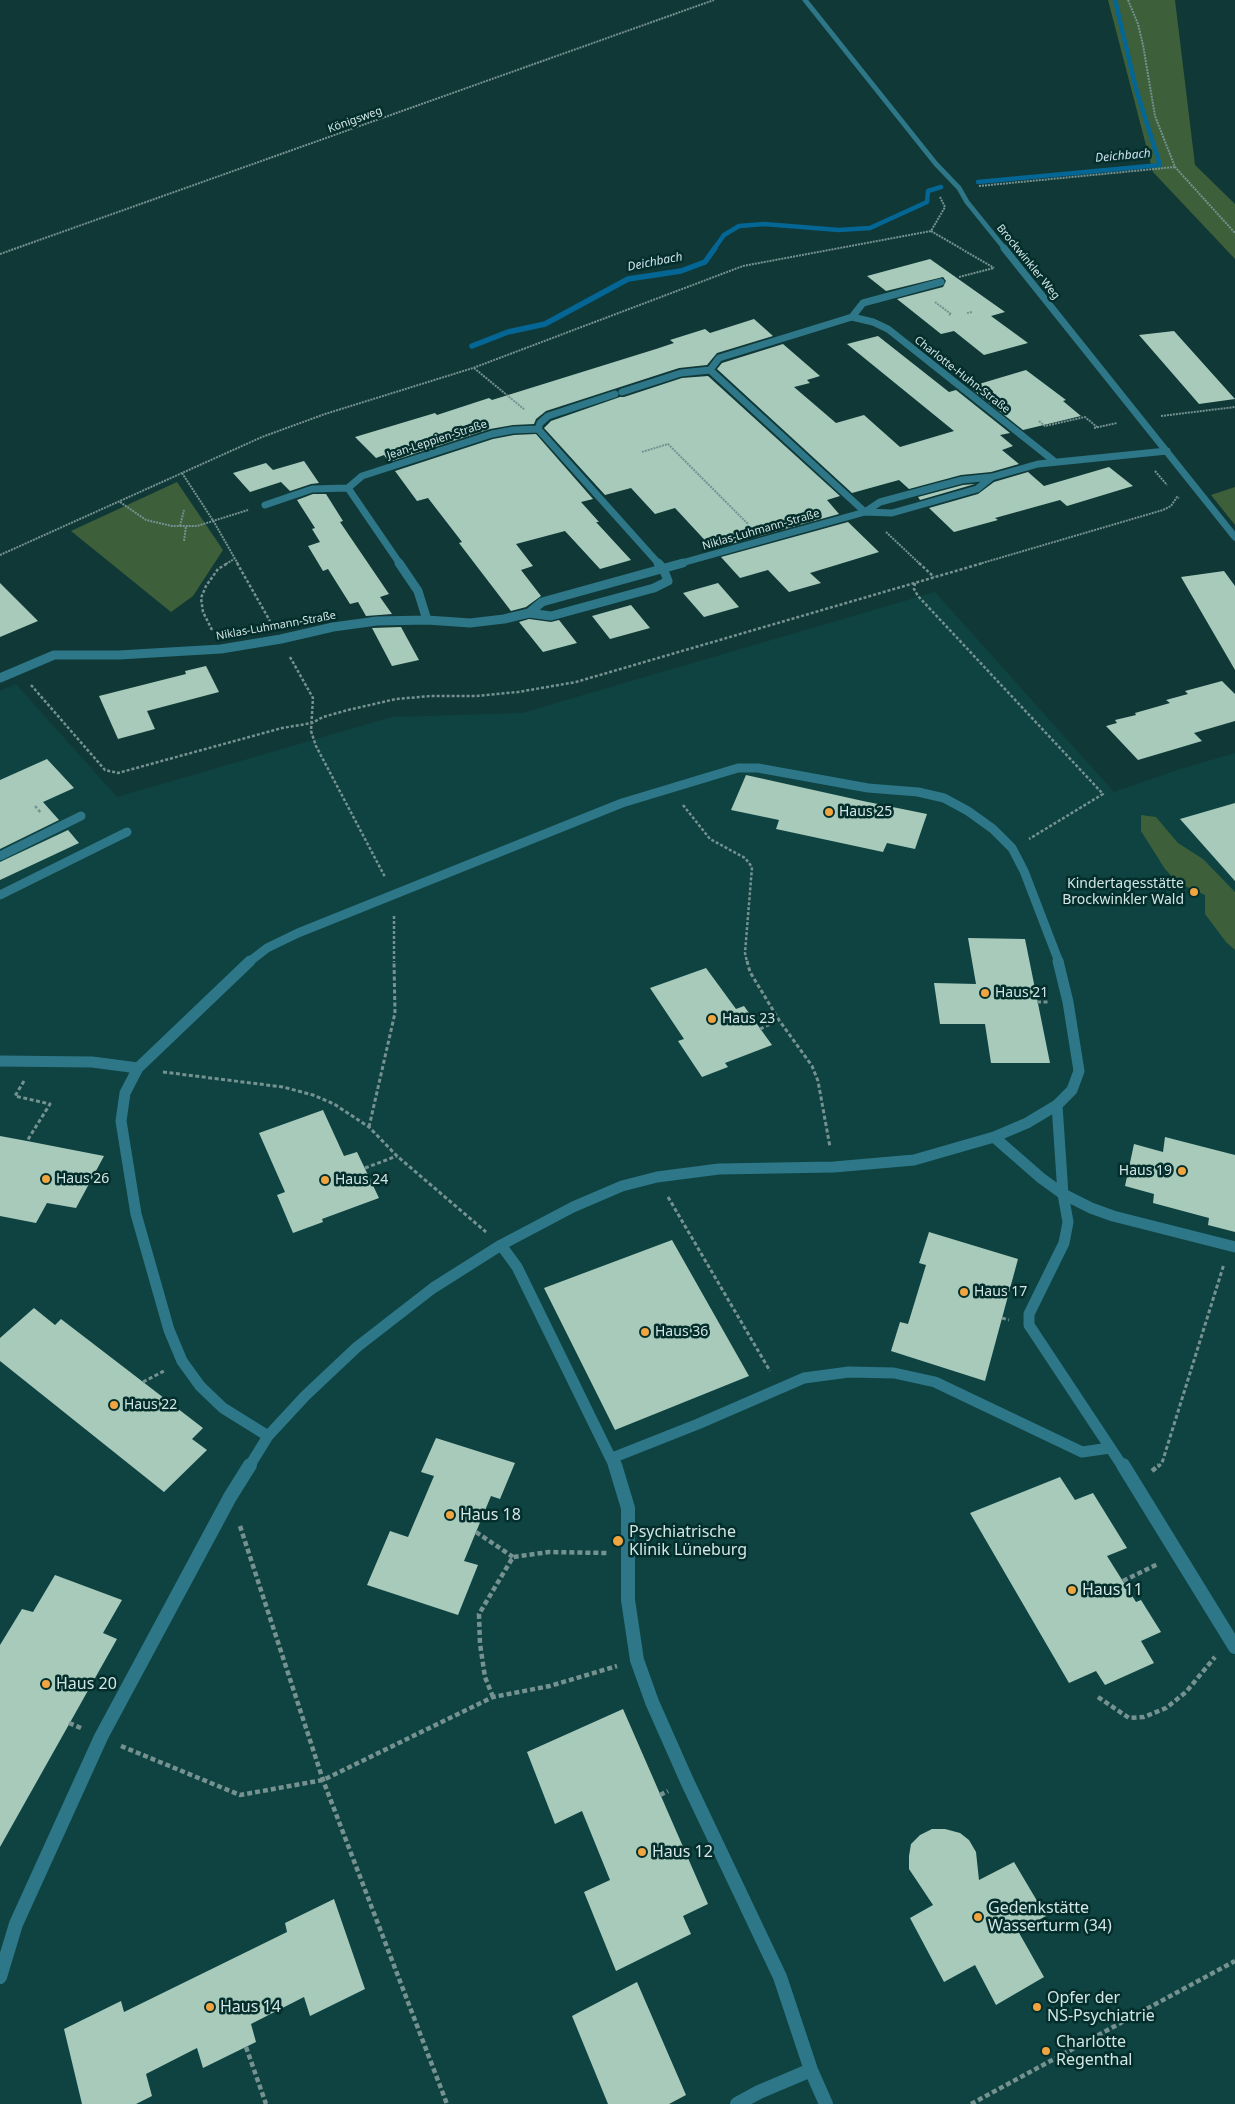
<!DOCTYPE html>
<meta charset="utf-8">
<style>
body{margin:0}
canvas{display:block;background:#103836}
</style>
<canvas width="1235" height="2104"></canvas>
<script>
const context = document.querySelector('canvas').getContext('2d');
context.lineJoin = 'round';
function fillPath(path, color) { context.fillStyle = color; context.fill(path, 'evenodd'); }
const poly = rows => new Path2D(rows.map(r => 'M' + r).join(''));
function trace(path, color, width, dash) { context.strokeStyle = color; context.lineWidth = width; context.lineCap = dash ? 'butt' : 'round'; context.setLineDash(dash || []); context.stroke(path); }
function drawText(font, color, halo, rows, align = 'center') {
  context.font = font + ' "Noto Sans",sans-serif'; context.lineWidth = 5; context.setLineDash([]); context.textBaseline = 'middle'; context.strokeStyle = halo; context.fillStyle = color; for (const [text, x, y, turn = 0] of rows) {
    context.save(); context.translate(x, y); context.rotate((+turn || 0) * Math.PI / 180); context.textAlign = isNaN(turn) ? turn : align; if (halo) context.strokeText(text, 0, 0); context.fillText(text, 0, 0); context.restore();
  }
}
fillPath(poly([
 [935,592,1114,792,1177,770,1235,753,1235,2104,0,2104,0,691,16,684,117,797,392,717,522,713]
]), '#0e4341');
fillPath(poly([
 [1108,0,1175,0,1195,165,1235,204,1235,259,1153,172],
 [177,482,223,550,193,596,171,612,71,531],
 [1235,487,1235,525,1211,495],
 [1141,815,1156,817,1178,843,1203,859,1235,892,1235,950,1226,942,1205,914,1205,895,1178,883,1165,869,1141,831]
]), '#3d5f3a');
trace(poly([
 [978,182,1160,165,1136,89,1115,0],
 [714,249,724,235,739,226,764,224,839,230,870,228,927,202,928,191,941,187]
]), '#046695', 4.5);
trace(poly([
 [472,346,508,332,545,324,628,279,681,271,705,262,715,248]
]), '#046695', 5.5);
fillPath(poly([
 [930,259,1005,312,991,316,1028,343,984,355,954,331,941,334,897,299,943,287,946,281,943,277,886,291,867,276],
 [754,319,773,336,717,353,707,365,679,368,546,411,536,419,534,424,513,425,490,429,389,462,384,455,376,458,355,437,435,413,437,415,489,398,492,400,656,349,674,343,670,340,705,329,710,333],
 [1174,331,1235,399,1199,404,1139,335],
 [878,336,949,392,956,390,1010,433,1000,435,1013,446,1002,450,1019,464,991,472,961,475,909,489,899,480,852,493,717,369,722,363,783,344,820,376,807,380,810,383,794,387,836,423,864,415,900,447,954,431,847,344],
 [1026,370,1066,400,1063,401,1081,416,1023,430,969,387],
 [708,376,840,496,827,500,839,514,713,549,675,508,655,514,631,488,605,495,544,428,551,421,620,397,624,397,682,378],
 [536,434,593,499,581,502,599,522,596,522,631,560,600,569,565,531,516,544,533,566,521,570,541,596,526,607,511,611,459,543,462,542,428,498,417,501,395,471,493,439,514,435],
 [304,461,319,483,311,484,290,491,281,482,250,492,233,473,266,463,273,470],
 [1109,467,1133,486,1067,506,1060,500,995,518,998,520,954,532,929,508,978,494,994,482,1028,472,1044,486],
 [975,484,920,500,918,497,963,485],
 [313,494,326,494,343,521,340,522,389,594,380,597,392,614,366,616,358,602,350,604,328,569,323,571,308,546,320,542,312,529,315,528,297,500],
 [848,522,879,552,810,573,821,583,789,592,768,570,740,578,721,557],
 [1224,571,1235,586,1235,670,1181,577],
 [0,583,38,621,0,637],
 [718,583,739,607,704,617,683,593],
 [631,605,650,628,610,639,592,616],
 [529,619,551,622,559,620,577,643,543,652,519,622],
 [401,627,419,660,392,666,372,628],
 [206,666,219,692,147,711,155,729,118,739,99,696,186,674,185,671],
 [1222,681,1235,694,1235,721,1194,733,1202,741,1138,760,1106,726,1117,723,1115,720,1136,715,1135,713,1170,703,1166,700,1188,694,1185,691],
 [47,759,74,788,43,802,59,820,0,849,0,780],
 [746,775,863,801,927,814,915,849,887,843,883,852,776,829,779,820,731,810],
 [1235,803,1235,881,1180,819],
 [68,830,79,843,0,880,0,862],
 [968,938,1025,939,1050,1063,991,1063,985,1024,940,1024,934,983,976,984],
 [706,968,736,1009,744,1006,772,1045,725,1063,728,1067,702,1077,678,1041,684,1039,650,988],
 [323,1110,344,1156,357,1152,379,1198,322,1219,323,1222,293,1233,277,1195,285,1192,259,1133],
 [0,1136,27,1141,104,1156,76,1208,47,1203,36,1223,0,1216],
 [1165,1137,1235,1155,1235,1232,1208,1225,1209,1218,1153,1203,1154,1194,1125,1186,1134,1144,1163,1152],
 [929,1232,1018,1259,985,1381,891,1351,900,1322,908,1324,926,1265,919,1263],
 [672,1240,749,1376,615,1430,544,1288],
 [34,1308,55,1325,61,1319,203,1428,192,1439,207,1450,164,1492,0,1361,0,1338],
 [436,1438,515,1463,500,1499,491,1496,464,1561,478,1565,458,1615,367,1585,390,1531,408,1537,434,1476,421,1472],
 [1060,1477,1075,1500,1093,1493,1127,1548,1107,1556,1136,1602,1141,1600,1161,1632,1141,1641,1154,1663,1105,1685,1096,1671,1069,1683,970,1513],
 [55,1575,122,1600,103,1633,117,1639,0,1847,0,1645,22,1609,33,1612],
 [623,1709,708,1904,683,1916,691,1934,616,1971,584,1892,610,1880,582,1811,555,1824,527,1752],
 [932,1829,945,1829,960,1833,969,1840,976,1852,979,1880,1014,1862,1046,1916,1018,1931,1044,1977,996,2005,975,1965,944,1982,910,1918,933,1905,909,1869,909,1856,911,1844,920,1835],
 [334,1899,365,1989,310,2016,304,1997,251,2024,256,2042,203,2068,197,2048,146,2074,152,2096,136,2104,82,2104,64,2029,121,2001,124,2012,287,1932,285,1923],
 [637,1982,686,2095,669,2104,608,2104,572,2016]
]), '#a7cabb');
trace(poly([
 [1128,0,1138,24,1143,45,1155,116,1175,167,1235,233],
 [979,186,1175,167],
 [940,197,945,207,931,231,994,268],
 [0,254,714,0],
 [959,277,994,268],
 [935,302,951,314,949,315],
 [967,313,972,312],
 [474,368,525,410],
 [1161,416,1235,407],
 [1039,421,1045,426,1085,417,1097,427],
 [1094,428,1117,423],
 [642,452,668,444,748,524],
 [1155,471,1167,485],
 [182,473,214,522,238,564],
 [120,502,146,520,172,526,197,526,248,510],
 [180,526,184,510],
 [886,532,920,564],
 [184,541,186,526],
 [0,555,262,437,325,414,473,368,743,266,931,231],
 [226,564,234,559],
 [979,564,1163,510,1171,506,1177,497,1179,498]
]), '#759291', 2, [2, 1]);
trace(poly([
 [237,563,270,621],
 [919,563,934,577],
 [915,583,914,589,918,596,1103,794,1029,839],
 [212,630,203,612,201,598,206,586,218,569,228,563],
 [290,657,313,698,311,731,316,746,385,877],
 [31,685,105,770,118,773,282,728,312,723,323,717,348,710,396,699,431,696,476,696,518,692,576,682,983,563],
 [683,805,710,839,745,858,752,867,745,953,747,962],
 [35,806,41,813],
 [394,916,394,962]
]), '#759291', 2.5, [3, 2]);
trace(poly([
 [747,961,750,972,779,1020,812,1066,818,1081,830,1147],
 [1037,1002,1048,1002],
 [760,1029,779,1020],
 [163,1072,283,1087,313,1095,334,1104,369,1127,397,1156,486,1232],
 [24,1081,15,1096,50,1104,27,1141],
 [369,1127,395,1013,394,961],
 [365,1168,397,1156],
 [668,1197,770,1371],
 [1002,1318,1009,1320],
 [143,1382,164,1371],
 [1158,1467,1162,1463,1224,1264]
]), '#759291', 3, [4, 2.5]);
trace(poly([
 [1152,1471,1159,1465],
 [240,1526,323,1780,447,2104],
 [476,1532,513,1557],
 [1123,1581,1158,1564],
 [493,1697,485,1677,480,1644,479,1614,513,1557,549,1552,607,1553],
 [1098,1697,1129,1718,1144,1717,1166,1708,1186,1692,1215,1657],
 [69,1723,81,1728],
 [121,1746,240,1795,323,1780,493,1697,550,1686,617,1666],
 [660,1795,668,1791],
 [246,2047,266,2104],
 [971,2104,1235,1961]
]), '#759291', 4.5, [5, 3]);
trace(poly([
 [0,856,81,816],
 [0,895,127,832],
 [249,962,267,948,298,933,622,803,738,768,758,768,868,788,918,792,944,798,968,811,993,829,1012,848,1024,871,1059,962]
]), '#2e7788', 9);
trace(poly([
 [250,961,138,1068,125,1093,121,1121,136,1214,169,1330,182,1361,200,1386,223,1408,268,1436],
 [1058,961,1068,1002,1079,1071,1072,1090,1057,1105,1063,1194,1068,1222,1064,1243,1029,1314,1029,1325,1123,1467],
 [0,1061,92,1062,138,1068],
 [994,1137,1027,1123,1057,1105],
 [501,1245,517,1267,615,1467],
 [612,1458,698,1424,804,1378,849,1372,894,1373,935,1382,1082,1452,1110,1448],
 [249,1467,268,1436,305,1396,357,1347,433,1288,501,1245,573,1207,622,1186,657,1177,719,1169,834,1167,914,1160,994,1137,1041,1178,1063,1194,1091,1208,1113,1216,1235,1247]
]), '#2e7788', 11);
trace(poly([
 [615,1465,628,1508,628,1600,637,1660,652,1702,687,1781,780,1977,811,2070,826,2104],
 [1123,1465,1235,1647],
 [0,1977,16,1924,101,1737,230,1497,250,1465],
 [737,2104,759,2092,811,2070]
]), '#2e7788', 14);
trace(poly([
 [805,0,936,164,959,188,967,202,1005,249]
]), '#2e7788', 5);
trace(poly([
 [1004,248,1235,537],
 [852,317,863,303,941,282],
 [622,392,681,373,710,370],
 [538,429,540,423,548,416,615,394],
 [265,505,312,489,348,488],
 [865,512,710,370,719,358,852,317,873,322,888,329,1054,461],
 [865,512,880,502,962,480,992,477,1038,464,1167,451],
 [400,564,348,488,362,476,492,434,513,430,538,429,659,564],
 [678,564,865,512,892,513,977,489,992,477]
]), '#2e7788', 7);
trace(poly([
 [399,563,418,591,427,620],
 [529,613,542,602,683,563],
 [427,620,470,623,504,619,529,613,551,616,654,588,668,581,663,568,658,563],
 [0,678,54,655,119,655,221,649,281,639,333,627,377,621,427,620]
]), '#2e7788', 9);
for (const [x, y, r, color] of [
 [829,812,5,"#f1a540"],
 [1194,892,5,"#f1a540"],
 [985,993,5,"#f1a540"],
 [712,1019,5,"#f1a540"],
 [1182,1171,5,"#f1a540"],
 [46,1179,5,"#f1a540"],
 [325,1180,5,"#f1a540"],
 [964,1292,5,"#f1a540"],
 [645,1332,5,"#f1a540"],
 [114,1405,5,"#f1a540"],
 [450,1515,5,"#f1a540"],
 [618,1541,6,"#f1a540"],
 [1072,1590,5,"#f1a540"],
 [46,1684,5,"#f1a540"],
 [642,1852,5,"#f1a540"],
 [978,1917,5,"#f1a540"],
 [210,2007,5,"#f1a540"],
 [1037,2007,5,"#f1a540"],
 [1046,2051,5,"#f1a540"]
]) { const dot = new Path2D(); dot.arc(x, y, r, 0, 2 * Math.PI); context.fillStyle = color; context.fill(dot); trace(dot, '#042e2c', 2); }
drawText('11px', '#d2e6e5', '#042e2c', [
 ["Königsweg",355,120,-20],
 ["Brockwinkler Weg",1028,262,51],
 ["Charlotte-Huhn-Straße",962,375,38],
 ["Jean-Leppien-Straße",437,440,-18],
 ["Niklas-Luhmann-Straße",761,530,-16],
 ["Niklas-Luhmann-Straße",276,626,-10]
]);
drawText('italic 12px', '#cfe2ef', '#042e2c', [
 ["Deichbach",1123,156,-5],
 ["Deichbach",655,262,-11]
]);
drawText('14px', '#d2e6e5', '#042e2c', [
 ["Haus 25",839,812],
 ["Kindertagesstätte",1184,884,"right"],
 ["Brockwinkler Wald",1184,900,"right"],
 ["Haus 21",995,993],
 ["Haus 23",722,1019],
 ["Haus 19",1172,1171,"right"],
 ["Haus 26",56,1179],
 ["Haus 24",335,1180],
 ["Haus 17",974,1292],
 ["Haus 36",655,1332],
 ["Haus 22",124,1405]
], 'left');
drawText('16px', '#d2e6e5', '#042e2c', [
 ["Haus 18",460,1515],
 ["Psychiatrische",629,1532],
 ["Klinik Lüneburg",629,1550],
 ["Haus 11",1082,1590],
 ["Haus 20",56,1684],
 ["Haus 12",652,1852],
 ["Gedenkstätte",988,1908],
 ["Wasserturm (34)",988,1926],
 ["Opfer der",1047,1998],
 ["NS-Psychiatrie",1047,2016],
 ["Haus 14",220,2007],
 ["Charlotte",1056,2042],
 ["Regenthal",1056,2060]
], 'left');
</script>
